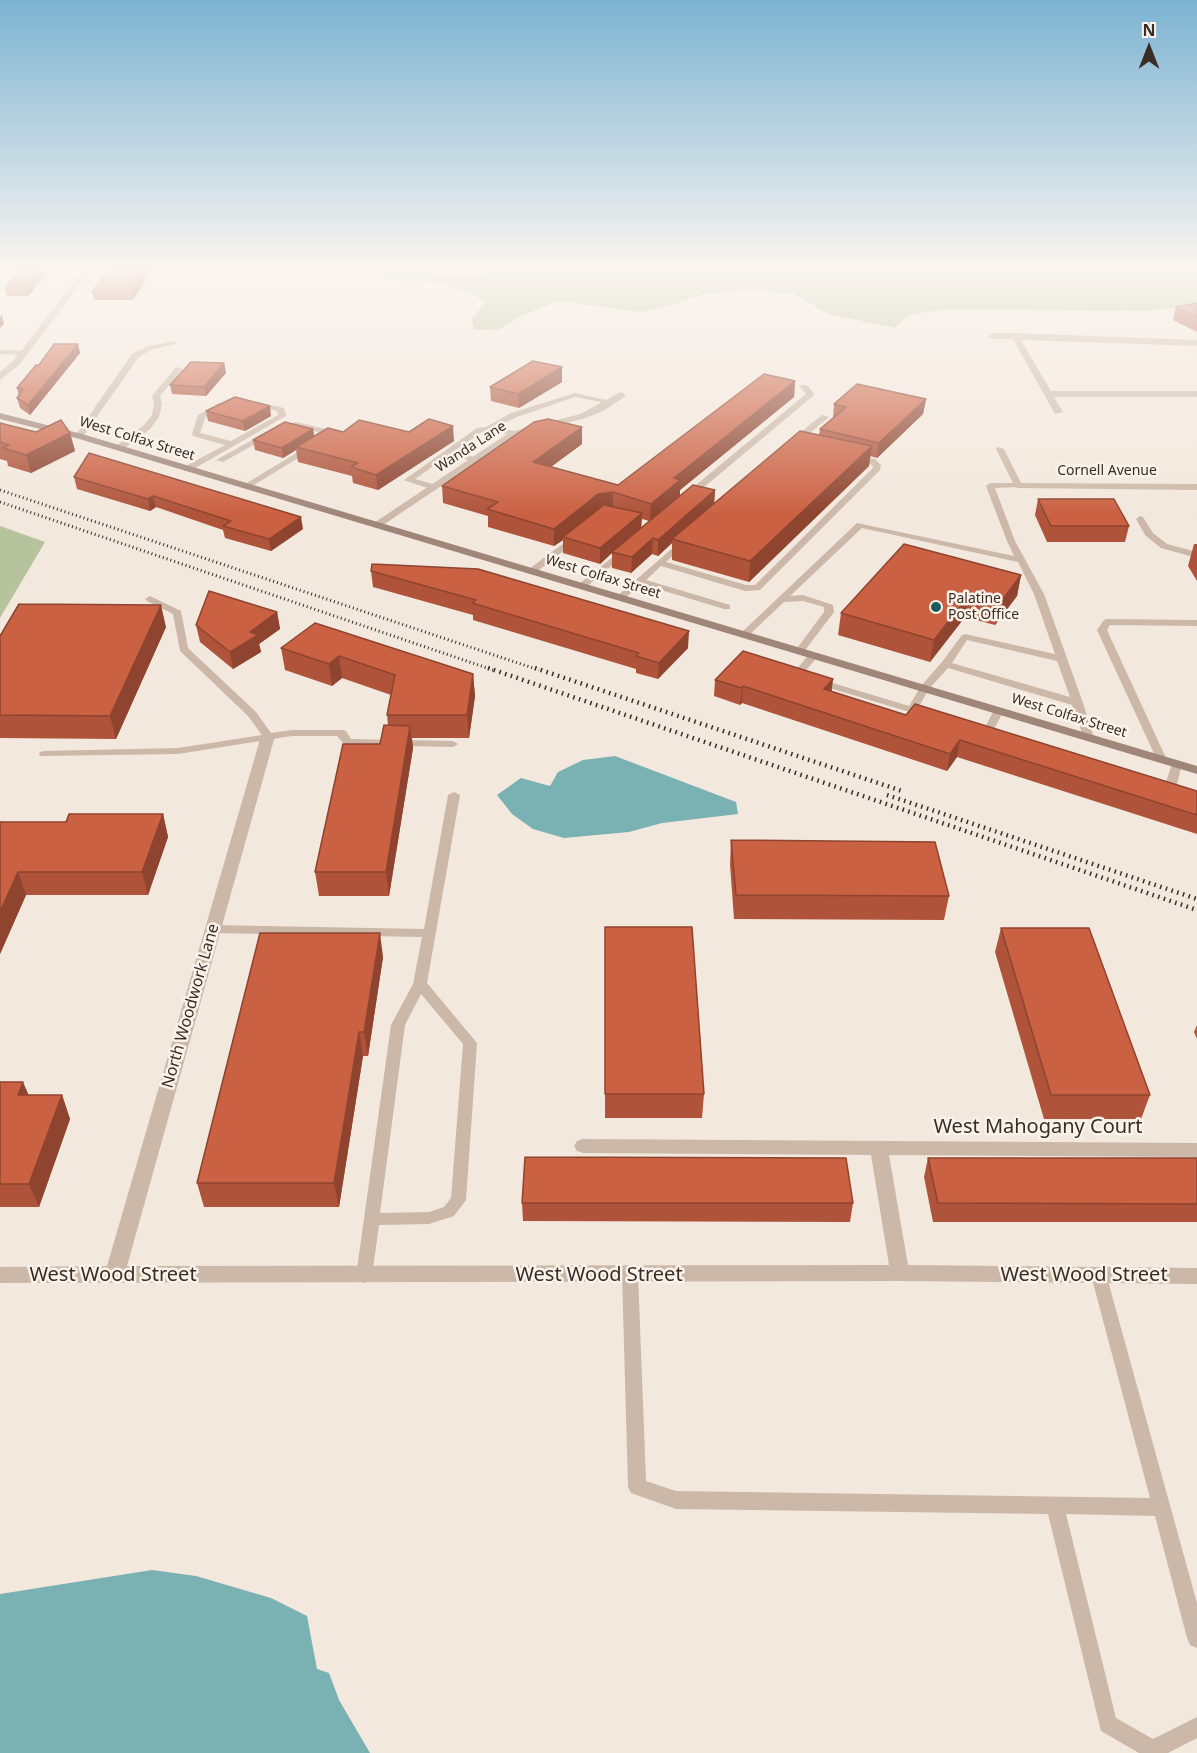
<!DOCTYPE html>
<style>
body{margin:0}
#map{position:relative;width:1197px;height:1753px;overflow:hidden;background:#f3e8dd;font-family:"Noto Sans",sans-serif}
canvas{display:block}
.north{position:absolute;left:1119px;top:18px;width:60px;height:60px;-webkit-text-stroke:4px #fbf2e9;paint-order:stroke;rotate:0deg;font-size:16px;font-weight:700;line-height:24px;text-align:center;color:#392d28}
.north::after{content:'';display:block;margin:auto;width:21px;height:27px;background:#392d28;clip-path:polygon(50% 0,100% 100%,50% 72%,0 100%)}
</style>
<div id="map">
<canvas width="1197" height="1753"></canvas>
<div class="north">N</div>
</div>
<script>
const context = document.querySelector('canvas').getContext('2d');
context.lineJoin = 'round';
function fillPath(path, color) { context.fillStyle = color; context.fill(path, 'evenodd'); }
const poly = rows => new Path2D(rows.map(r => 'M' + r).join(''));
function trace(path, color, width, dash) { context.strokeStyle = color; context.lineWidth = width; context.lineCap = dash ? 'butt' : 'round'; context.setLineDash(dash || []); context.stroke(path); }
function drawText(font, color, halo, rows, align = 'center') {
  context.font = font + ' "Noto Sans",sans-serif'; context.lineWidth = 5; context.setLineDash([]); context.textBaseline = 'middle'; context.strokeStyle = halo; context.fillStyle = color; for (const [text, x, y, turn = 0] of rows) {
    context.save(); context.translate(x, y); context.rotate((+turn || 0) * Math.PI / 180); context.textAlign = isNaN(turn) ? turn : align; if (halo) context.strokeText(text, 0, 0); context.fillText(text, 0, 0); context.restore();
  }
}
fillPath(poly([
 [403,270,468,275,499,270,1197,270,1197,305,1146,311,948,309,908,315,895,328,828,314,793,293,770,293,762,290,704,294,672,305,641,312,558,301,519,317,500,329,474,330,472,319,485,302,465,290,423,281,399,281,372,271],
 [0,526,45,542,0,618]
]), '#b7c39c');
fillPath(poly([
 [615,756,736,802,738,814,662,823,629,832,564,838,533,829,512,814,497,795,521,778,550,786,558,772,583,760],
 [152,1570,196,1576,271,1598,307,1616,317,1669,329,1673,339,1700,370,1753,0,1753,0,1594]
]), '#7ab1b2');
fillPath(poly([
 [174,341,176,342,176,344,150,350,138,358,82,438,76,438,75,436,132,354,146,347,174,341],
 [0,350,24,351,28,353,24,355,0,354,0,350],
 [176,367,183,369,160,396,162,404,159,417,150,429,122,450,116,450,116,446,144,425,152,415,154,404,152,396,176,367],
 [801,385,807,385,814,394,813,396,691,498,685,498,685,494,806,394,800,387,801,385],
 [575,393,615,402,611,404,575,397,517,417,498,426,516,432,516,436,510,436,497,430,482,432,454,451,477,458,477,462,449,455,415,479,436,485,436,489,430,489,404,480,477,428,486,427,511,413,575,393],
 [251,401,284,408,286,416,190,471,184,471,184,467,225,445,193,436,192,434,198,415,219,403,225,403,225,407,205,418,200,433,231,441,278,415,277,411,251,405,251,401],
 [822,415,829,417,797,444,791,444,791,440,822,415],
 [296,422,330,430,333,435,324,442,320,440,324,434,296,426,281,430,277,428,296,422],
 [263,434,270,436,223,462,216,460,263,434],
 [306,447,313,449,249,488,242,486,306,447],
 [997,447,1004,449,1022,485,1018,487,995,488,1015,541,1044,594,1083,703,1094,738,1093,740,1085,740,1084,738,1072,705,948,668,929,689,918,708,930,712,931,714,926,717,793,677,792,675,810,653,818,653,819,655,803,674,909,706,921,686,942,662,962,635,965,634,1055,654,1034,594,1018,562,862,528,790,596,803,595,833,605,834,612,803,653,797,653,795,651,824,612,824,607,803,601,784,602,747,637,741,637,741,633,857,523,1014,556,1007,541,986,486,990,483,1013,483,996,449,997,447],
 [967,640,1057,661,1070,697,952,663,967,640],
 [853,456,875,459,881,465,880,470,760,590,745,591,661,566,646,580,730,605,730,609,724,609,641,584,623,600,620,601,615,598,683,539,686,540,686,544,666,562,746,585,755,585,872,469,873,466,869,463,853,460,853,456],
 [1140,516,1143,517,1153,533,1167,544,1197,552,1197,558,1161,548,1145,535,1136,519,1140,516],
 [576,534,579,535,579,539,535,573,529,573,529,569,576,534],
 [625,547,628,548,628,552,585,588,579,588,579,584,625,547],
 [150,596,181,611,188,648,256,712,271,733,292,730,342,730,346,731,351,739,453,741,458,744,453,747,348,745,344,744,337,736,292,736,178,754,40,756,39,754,40,752,44,751,178,748,262,735,248,716,180,651,173,614,147,601,145,599,150,596],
 [1107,619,1197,620,1197,626,1110,625,1107,630,1167,760,1166,762,1162,763,1157,760,1097,630,1104,620,1107,619],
 [999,707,1004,710,992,733,987,736,983,735,982,733,994,710,999,707],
 [1177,761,1182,764,1176,788,1170,791,1166,790,1164,788,1172,764,1177,761],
 [454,792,460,795,427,983,477,1043,466,1200,454,1216,429,1224,379,1225,372,1276,370,1281,364,1283,358,1281,356,1276,391,1025,413,984,422,937,212,933,206,929,212,925,424,929,448,795,454,792],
 [421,994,463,1044,451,1198,444,1207,429,1212,380,1213,405,1025,421,994],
 [630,1267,636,1269,638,1274,646,1481,676,1491,1150,1498,1091,1275,1093,1270,1099,1268,1105,1270,1197,1603,1197,1648,1190,1645,1187,1638,1155,1516,1066,1514,1116,1718,1153,1739,1197,1717,1197,1738,1168,1753,1139,1753,1101,1731,1048,1514,676,1509,631,1493,628,1487,622,1274,624,1269,630,1267]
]), '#ccb8a8');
fillPath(poly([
 [83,270,91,270,20,364,0,380,0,372,14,360,83,270],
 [1015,333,1197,340,1197,346,1021,340,1051,391,1197,391,1197,397,1054,397,1063,412,1055,414,1013,339,992,339,988,336,992,333,1015,333],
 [621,392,626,395,624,397,605,410,586,418,516,436,380,527,371,525,510,432,580,414,621,392],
 [1014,483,1197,484,1197,490,1018,488,1014,487,1014,483],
 [268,732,275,736,127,1266,889,1265,871,1155,583,1153,577,1151,574,1146,577,1141,583,1139,1197,1143,1197,1157,889,1155,908,1265,1197,1268,1197,1284,900,1281,0,1283,0,1267,107,1266,261,736,268,732]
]), '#ccb8a8');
fillPath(poly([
 [0,413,82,434,1197,766,1197,774,76,438,0,419,0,413]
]), '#a08679');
trace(poly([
 [0,490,539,670],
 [0,502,493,670]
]), '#392d28', 3, [1, 3]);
trace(poly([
 [488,668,1197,910],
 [535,668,902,791],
 [887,795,1197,899]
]), '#392d28', 4.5, [1.5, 4.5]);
fillPath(poly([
 [152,270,133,300,94,300,92,292],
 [49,271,28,296,7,296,5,288],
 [1197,303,1197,332,1173,320,1176,307],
 [80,353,30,415,20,408,17,398,19,396,17,388,39,365],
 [224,363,226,373,206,396,172,394,170,385],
 [795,381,794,397,680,490,680,496,715,490,714,504,819,435,820,429,833,418,834,404,926,399,923,414,877,458,870,456,869,466,749,582,672,560,672,543,658,556,652,554,631,573,612,568,612,553,600,564,563,553,563,540,554,546,488,527,488,516,443,503,442,486,582,444,551,467,618,485],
 [642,519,649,521,641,528],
 [562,382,519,408,491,401,490,387],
 [206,411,271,416,245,431,208,421],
 [0,423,36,432,70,433,75,451,31,473,8,466,7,461,0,459],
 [343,432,454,441,378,490,353,483,352,476,298,462,296,450,283,458,255,450,253,440,314,436],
 [74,477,303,529,271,551,225,538,223,530,156,507,150,511,77,489],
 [1038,499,1129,526,1125,542,1047,542,1035,515],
 [1194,544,1197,544,1197,581,1188,566],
 [371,571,688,648,658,679,636,673,636,669,473,620,473,615,373,587],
 [1021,575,1017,596,995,625,965,617,930,662,838,635,841,613],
 [277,612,280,629,259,644,261,652,233,669,200,642,196,625],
 [166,627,116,739,0,738,0,636],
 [281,648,473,674,475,696,469,738,412,738,413,748,389,896,319,896,315,872,380,744,388,725,387,715,391,695,342,678,332,686,285,670],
 [833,679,831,692,906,715,1197,791,1197,834,957,757,947,771,742,703,740,705,714,696,715,680],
 [163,814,168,837,148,895,26,895,0,954,0,822,66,822],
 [731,840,949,896,944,920,734,919,730,864],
 [605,927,704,1094,702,1118,605,1118],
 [1001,928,1150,1095,1141,1119,1044,1119,995,952],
 [383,957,368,1056,363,1056,339,1207,204,1207,197,1183],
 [1197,1025,1197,1039,1194,1032],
 [0,1082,29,1095,62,1095,70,1119,39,1207,0,1207],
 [928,1158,1197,1158,1197,1222,933,1222,924,1177],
 [522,1203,853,1203,850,1222,523,1221]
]), '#af533a');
fillPath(poly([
 [40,270,49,271,28,296,26,288],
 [145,270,152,270,133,300,131,292],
 [2,315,4,324,0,328,0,317],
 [78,344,80,353,30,415,28,405],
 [224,363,226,373,206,396,204,387],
 [562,367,562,382,519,408,518,394],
 [795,381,794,397,680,490,680,497,650,521,651,504,674,478],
 [926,399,923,414,877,458,879,443],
 [270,406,271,416,245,431,243,421],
 [453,426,454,441,378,490,376,475],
 [582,427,582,444,534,479,533,462],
 [313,429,315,439,296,447,296,450,283,458,282,448],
 [70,433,75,451,31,473,26,455],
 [872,446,869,466,749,582,750,561],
 [715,490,714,506,672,539,672,543,658,556,658,540],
 [613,492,613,510,563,537,563,540,554,546,554,529,598,494],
 [153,496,156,507,150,511,148,499],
 [642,513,641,529,612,552,612,553,600,564,600,548],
 [301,517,303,529,271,551,269,539],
 [653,538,652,554,631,573,632,557],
 [1021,575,1017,596,995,625,1000,603],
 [969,595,965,617,930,662,934,640],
 [161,605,166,627,116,739,110,716],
 [277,612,280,629,259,644,261,652,233,669,230,652,250,632],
 [689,631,688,648,658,679,659,663],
 [339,656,342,678,332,686,329,664],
 [473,674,475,696,469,738,467,715],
 [833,679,831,696,824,689],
 [743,686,742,703,740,705,742,688],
 [410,726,413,748,389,896,386,872],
 [960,740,957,757,947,771,950,754],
 [163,814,168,837,148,895,142,872],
 [18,872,26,895,0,954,0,912],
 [380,933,383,957,368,1056,364,1032],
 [359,1032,363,1056,339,1207,334,1183],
 [23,1082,33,1105,18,1095],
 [62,1095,70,1119,39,1207,29,1184]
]), '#8e442f');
const building = poly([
 [19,270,40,270,26,288,5,288,19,270],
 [109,270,145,270,131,292,92,292,109,270],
 [1197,303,1197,317,1176,307,1197,303],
 [54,344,78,344,28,405,17,398,23,389,17,388,36,365,39,365,54,344],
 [533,361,562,367,518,394,490,387,533,361],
 [191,362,224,363,204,387,170,385,191,362],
 [764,374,795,381,674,478,680,480,651,504,613,492,598,494,554,529,487,509,498,502,442,486,534,422,548,419,582,427,533,462,618,485,764,374],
 [857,384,926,399,879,443,820,429,846,407,834,404,857,384],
 [235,397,270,406,243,421,206,411,235,397],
 [429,419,453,426,376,475,351,467,358,463,296,447,328,428,343,432,359,420,409,432,429,419],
 [61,420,70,433,26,455,3,448,9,445,0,442,0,423,36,432,61,420],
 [285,422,313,429,282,448,253,440,285,422],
 [800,431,872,446,750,561,672,539,800,431],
 [89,453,301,517,269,539,223,526,231,521,153,496,148,499,74,477,89,453],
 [693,485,715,490,658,540,653,538,632,557,612,552,693,485],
 [1038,499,1114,499,1129,526,1051,526,1038,499],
 [604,505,642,513,600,548,563,537,604,505],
 [904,544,1021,575,1000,603,969,595,934,640,841,613,904,544],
 [372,564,478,569,689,631,659,663,636,656,639,653,472,603,476,600,371,571,372,564],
 [209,591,277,612,250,632,258,635,230,652,196,625,209,591],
 [19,604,161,605,110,716,0,715,0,636,19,604],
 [315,623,473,674,467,715,387,715,395,675,339,656,329,664,281,648,315,623],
 [743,651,833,679,824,689,906,715,915,704,1197,791,1197,815,960,740,950,754,743,686,742,688,715,680,743,651],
 [384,725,410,726,386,872,315,872,343,744,380,744,384,725],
 [69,814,163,814,142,872,18,872,0,912,0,822,66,822,69,814],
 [731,840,935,842,949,896,736,895,731,840],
 [605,927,692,927,704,1094,605,1094,605,927],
 [1001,928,1089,928,1150,1095,1051,1095,1001,928],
 [260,933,380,933,364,1032,359,1032,334,1183,197,1183,260,933],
 [0,1082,23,1082,18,1095,62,1095,29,1184,0,1184,0,1082],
 [525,1157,846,1158,853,1203,522,1203,525,1157],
 [928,1158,1197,1158,1197,1204,938,1203,928,1158]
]);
fillPath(building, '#cb6143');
trace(building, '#8e442f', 1.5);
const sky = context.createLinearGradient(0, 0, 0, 515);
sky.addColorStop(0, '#7cb3d2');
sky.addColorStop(0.52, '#faf5f0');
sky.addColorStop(1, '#faf5f000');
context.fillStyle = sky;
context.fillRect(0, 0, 1197, 515);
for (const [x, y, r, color] of [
 [936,607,6,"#1c595c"]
]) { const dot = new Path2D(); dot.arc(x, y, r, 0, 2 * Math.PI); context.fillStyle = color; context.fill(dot); trace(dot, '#fbf2e9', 2); }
drawText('14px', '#392d28', '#fbf2e9', [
 ["West Colfax Street",137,439,17],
 ["Wanda Lane",471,447,-33],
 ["Cornell Avenue",1107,471],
 ["West Colfax Street",603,577,17],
 ["West Colfax Street",1069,716,17]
]);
drawText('14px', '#392d28', '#fbf2e9', [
 ["Palatine",948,599],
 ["Post Office",948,615]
], 'left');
drawText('16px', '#392d28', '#fbf2e9', [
 ["North Woodwork Lane",191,1006,-74]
]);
drawText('20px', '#392d28', '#fbf2e9', [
 ["West Mahogany Court",1038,1127],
 ["West Wood Street",113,1275],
 ["West Wood Street",599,1275],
 ["West Wood Street",1084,1275]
]);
</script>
